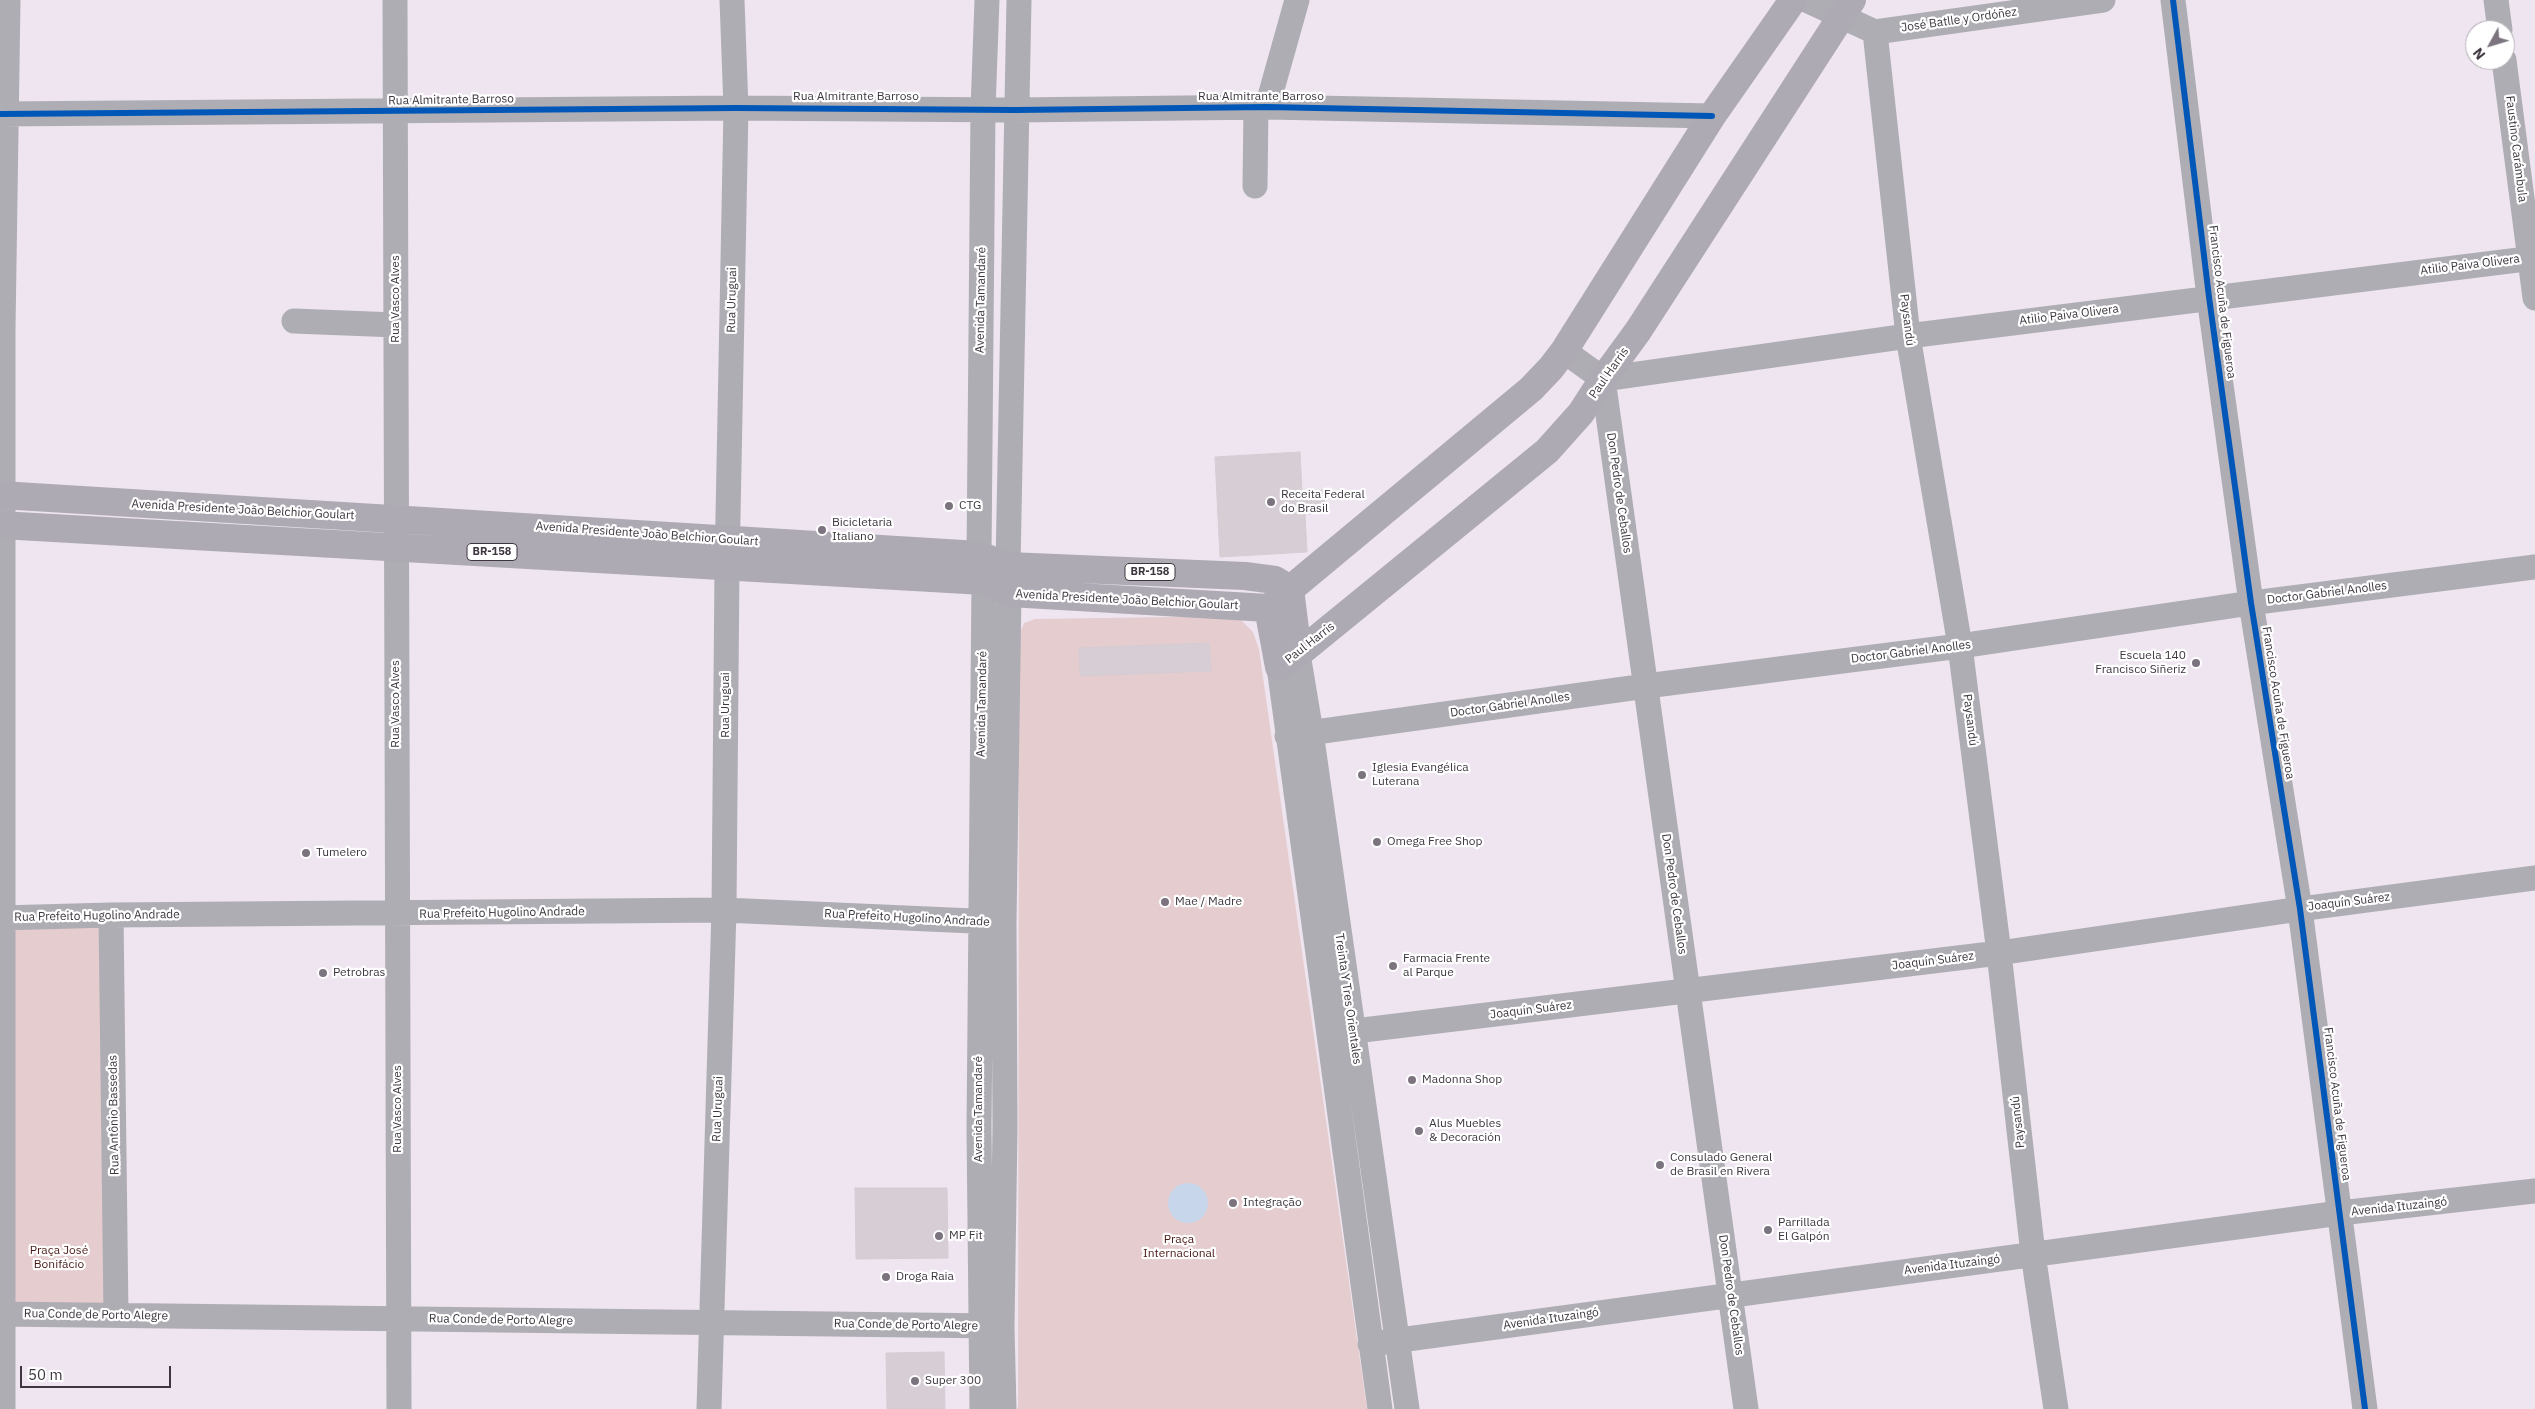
<!DOCTYPE html>
<meta charset="utf-8">
<style>
body{margin:0}
#map{position:relative;width:2535px;height:1409px;overflow:hidden;background:#eee5f1;font-family:"IBM Plex Sans",sans-serif}
canvas{display:block}
.north{position:absolute;left:2465px;top:20px;width:50px;height:50px;box-sizing:border-box;background:#fff;border:1px solid #b1afb2;border-radius:50%;rotate:231deg;font-size:14px;font-weight:700;line-height:20px;text-align:center;color:#3d363f}
.north::after{content:'';display:block;margin:auto;width:18px;height:22px;background:#7b737d;clip-path:polygon(50% 0,100% 100%,50% 72%,0 100%)}
.scale{position:absolute;left:20px;top:1366px;width:151px;height:22px;box-sizing:border-box;border:2px solid #3d363f;border-top:0;padding-left:6px;font-size:15px;line-height:18px;white-space:nowrap;color:#3d363f;-webkit-text-stroke:4px #fff;paint-order:stroke}
</style>
<div id="map">
<canvas width="2535" height="1409"></canvas>
<div class="north">N</div>
<div class="scale">50 m</div>
</div>
<script>
const context = document.querySelector('canvas').getContext('2d');
context.lineJoin = 'round';
function fillPath(path, color) { context.fillStyle = color; context.fill(path, 'evenodd'); }
const poly = rows => new Path2D(rows.map(r => 'M' + r).join(''));
function trace(path, color, width, dash) { context.strokeStyle = color; context.lineWidth = width; context.lineCap = dash ? 'butt' : 'round'; context.setLineDash(dash || []); context.stroke(path); }
function drawText(font, color, halo, rows, align = 'center') {
  context.font = font + ' "IBM Plex Sans",sans-serif'; context.lineWidth = 4.5; context.setLineDash([]); context.textBaseline = 'middle'; context.strokeStyle = halo; context.fillStyle = color; for (const [text, x, y, turn = 0] of rows) {
    context.save(); context.translate(x, y); context.rotate((+turn || 0) * Math.PI / 180); context.textAlign = isNaN(turn) ? turn : align; if (halo) context.strokeText(text, 0, 0); context.fillText(text, 0, 0); context.restore();
  }
}
fillPath(poly([
 [1237,616,1253,632,1259,649,1367,1409,1018,1409,1019,635,1024,623,1035,619],
 [111,915,116,1315,3,1314,3,918]
]), '#e5cdcf');
fillPath(poly([
 '1168 1203a20 20 0 1 1 40 0a20 20 0 1 1-40 0Z'
]), '#c8d6eb');
const building = poly([
 [1300,452,1302,491,1324,490,1325,513,1305,514,1307,552,1220,557,1215,457,1300,452],
 [1209,643,1211,671,1080,676,1079,648,1209,643],
 [855,1188,947,1188,948,1258,856,1259,855,1188],
 [944,1352,945,1409,887,1409,886,1353,944,1352]
]);
fillPath(building, '#d7ced5');
trace(building, '#d5ccd3', 1);
trace(poly([
 [395,0,399,1409],
 [1806,0,1875,32],
 [2173,0,2209,297,2251,603,2300,909,2365,1409],
 [2496,0,2500,30],
 [1875,32,1908,336,1960,646,1999,953,2033,1254,2056,1409],
 [1875,32,2103,0],
 [2504,60,2535,298],
 [1267,107,1297,0],
 [0,114,736,108,1016,110,1267,107,1712,116],
 [1255,186,1256,107],
 [294,321,396,325],
 [1564,351,1603,379],
 [1603,379,1746,1409],
 [1603,379,1908,336,2535,258],
 [1298,654,1311,732,1407,1409],
 [1279,667,1380,1409],
 [1287,736,1646,686,1960,646,2251,603,2535,567],
 [111,915,116,1315],
 [0,918,111,915,724,910,996,922],
 [1330,1034,1999,953,2300,909,2535,878],
 [0,1314,997,1326],
 [1370,1344,2340,1213,2535,1191],
 [3,1409,3,330,8,0],
 [709,1409,724,910,727,567,736,108,732,0],
 [982,1409,979,1128,984,581,979,555,983,109,987,0],
 [1004,1409,1002,1327,1005,1128,1004,923,1009,593,1008,566,1019,0]
]), '#afadb4', 25);
trace(poly([
 [0,495,979,555,1008,566,1245,576,1275,580,1290,589],
 [0,525,984,581,1009,593,1268,608],
 [1290,589,1298,654],
 [1276,601,1531,389,1551,368,1564,351,1712,116,1793,0],
 [1268,608,1279,667,1298,654,1547,451,1581,413,1603,379,1638,331,1852,0]
]), '#aeaab3', 28);
trace(poly([
 [2173,0,2209,297,2251,603,2300,909,2365,1409],
 [0,114,736,108,1016,110,1267,107,1712,116]
]), '#0057b8', 6);
for (const [x, y, r, color] of [
 [1271,502,5,"#7b737d"],
 [949,506,5,"#7b737d"],
 [822,530,5,"#7b737d"],
 [2196,663,5,"#7b737d"],
 [1362,775,5,"#7b737d"],
 [1377,842,5,"#7b737d"],
 [306,853,5,"#7b737d"],
 [1165,902,5,"#7b737d"],
 [1393,966,5,"#7b737d"],
 [323,973,5,"#7b737d"],
 [1412,1080,5,"#7b737d"],
 [1419,1131,5,"#7b737d"],
 [1660,1165,5,"#7b737d"],
 [1233,1203,5,"#7b737d"],
 [1768,1230,5,"#7b737d"],
 [939,1236,5,"#7b737d"],
 [886,1277,5,"#7b737d"],
 [915,1381,5,"#7b737d"]
]) { const dot = new Path2D(); dot.arc(x, y, r, 0, 2 * Math.PI); context.fillStyle = color; context.fill(dot); trace(dot, '#fff', 2); }
for (const [x, y, w] of [
 [492,552,50],
 [1150,572,50]
]) { const box = new Path2D(); box.roundRect(x - w / 2, y - 8.5, w, 17, 4); context.fillStyle = '#fff'; context.fill(box); trace(box, '#3d363f', 1); }
drawText('bold 11px', '#3d363f', null, [
 ["BR-158",492,552],
 ["BR-158",1150,572]
]);
drawText('12px', '#3d363f', '#fff', [
 ["José Batlle y Ordóñez",1959,20,-8],
 ["Rua Almitrante Barroso",856,97],
 ["Rua Almitrante Barroso",1261,97],
 ["Rua Almitrante Barroso",451,100,-1],
 ["Faustino Carámbula",2516,149,83],
 ["Atilio Paiva Olivera",2470,265,-7],
 ["Rua Vasco Alves",396,299,-90],
 ["Rua Uruguai",732,300,-89],
 ["Avenida Tamandaré",981,300,-89],
 ["Francisco Acuña de Figueroa",2222,302,83],
 ["Atilio Paiva Olivera",2069,315,-7],
 ["Paysandú",1907,320,83],
 ["Paul Harris",1609,373,-55],
 ["Don Pedro de Ceballos",1619,493,82],
 ["Avenida Presidente João Belchior Goulart",243,510,3],
 ["Avenida Presidente João Belchior Goulart",647,534,4],
 ["Doctor Gabriel Anolles",2327,593,-7],
 ["Avenida Presidente João Belchior Goulart",1127,600,3],
 ["Paul Harris",1310,643,-38],
 ["Doctor Gabriel Anolles",1911,652,-7],
 ["Francisco Acuña de Figueroa",2278,703,81],
 ["Rua Vasco Alves",396,704,-90],
 ["Avenida Tamandaré",982,704,-89],
 ["Rua Uruguai",726,705,-90],
 ["Doctor Gabriel Anolles",1510,705,-8],
 ["Paysandú",1970,720,83],
 ["Don Pedro de Ceballos",1674,894,82],
 ["Joaquín Suárez",2349,902,-7],
 ["Rua Prefeito Hugolino Andrade",502,913,-1],
 ["Rua Prefeito Hugolino Andrade",97,916,-1],
 ["Rua Prefeito Hugolino Andrade",907,918,3],
 ["Joaquín Suárez",1933,961,-7],
 ["Treinta Y Tres Orientales",1348,999,82],
 ["Joaquín Suárez",1531,1010,-7],
 ["Francisco Acuña de Figueroa",2337,1104,83],
 ["Rua Vasco Alves",398,1109,-90],
 ["Rua Uruguai",718,1109,-88],
 ["Avenida Tamandaré",979,1109,-90],
 ["Rua Antônio Bassedas",114,1115,-91],
 ["Paysandú",2018,1122,-96],
 ["Avenida Ituzaingó",2399,1207,-6],
 ["Avenida Ituzaingó",1952,1265,-7],
 ["Don Pedro de Ceballos",1731,1295,82],
 ["Rua Conde de Porto Alegre",96,1315,1],
 ["Avenida Ituzaingó",1551,1319,-8],
 ["Rua Conde de Porto Alegre",501,1320,1],
 ["Rua Conde de Porto Alegre",906,1325,1]
]);
drawText('12px', '#3d363f', '#fff', [
 ["Receita Federal",1281,495],
 ["do Brasil",1281,509],
 ["CTG",959,506],
 ["Bicicletaria",832,523],
 ["Italiano",832,537],
 ["Escuela 140",2186,656,"right"],
 ["Francisco Siñeriz",2186,670,"right"],
 ["Iglesia Evangélica",1372,768],
 ["Luterana",1372,782],
 ["Omega Free Shop",1387,842],
 ["Tumelero",316,853],
 ["Mae / Madre",1175,902],
 ["Farmacia Frente",1403,959],
 ["al Parque",1403,973],
 ["Petrobras",333,973],
 ["Madonna Shop",1422,1080],
 ["Alus Muebles",1429,1124],
 ["& Decoración",1429,1138],
 ["Consulado General",1670,1158],
 ["de Brasil en Rivera",1670,1172],
 ["Integração",1243,1203],
 ["Parrillada",1778,1223],
 ["El Galpón",1778,1237],
 ["MP Fit",949,1236],
 ["Droga Raia",896,1277],
 ["Super 300",925,1381]
], 'left');
drawText('12px', '#481914', '#fff', [
 ["Praça",1179,1240],
 ["Internacional",1179,1254],
 ["Praça José",59,1251],
 ["Bonifácio",59,1265]
]);
</script>
